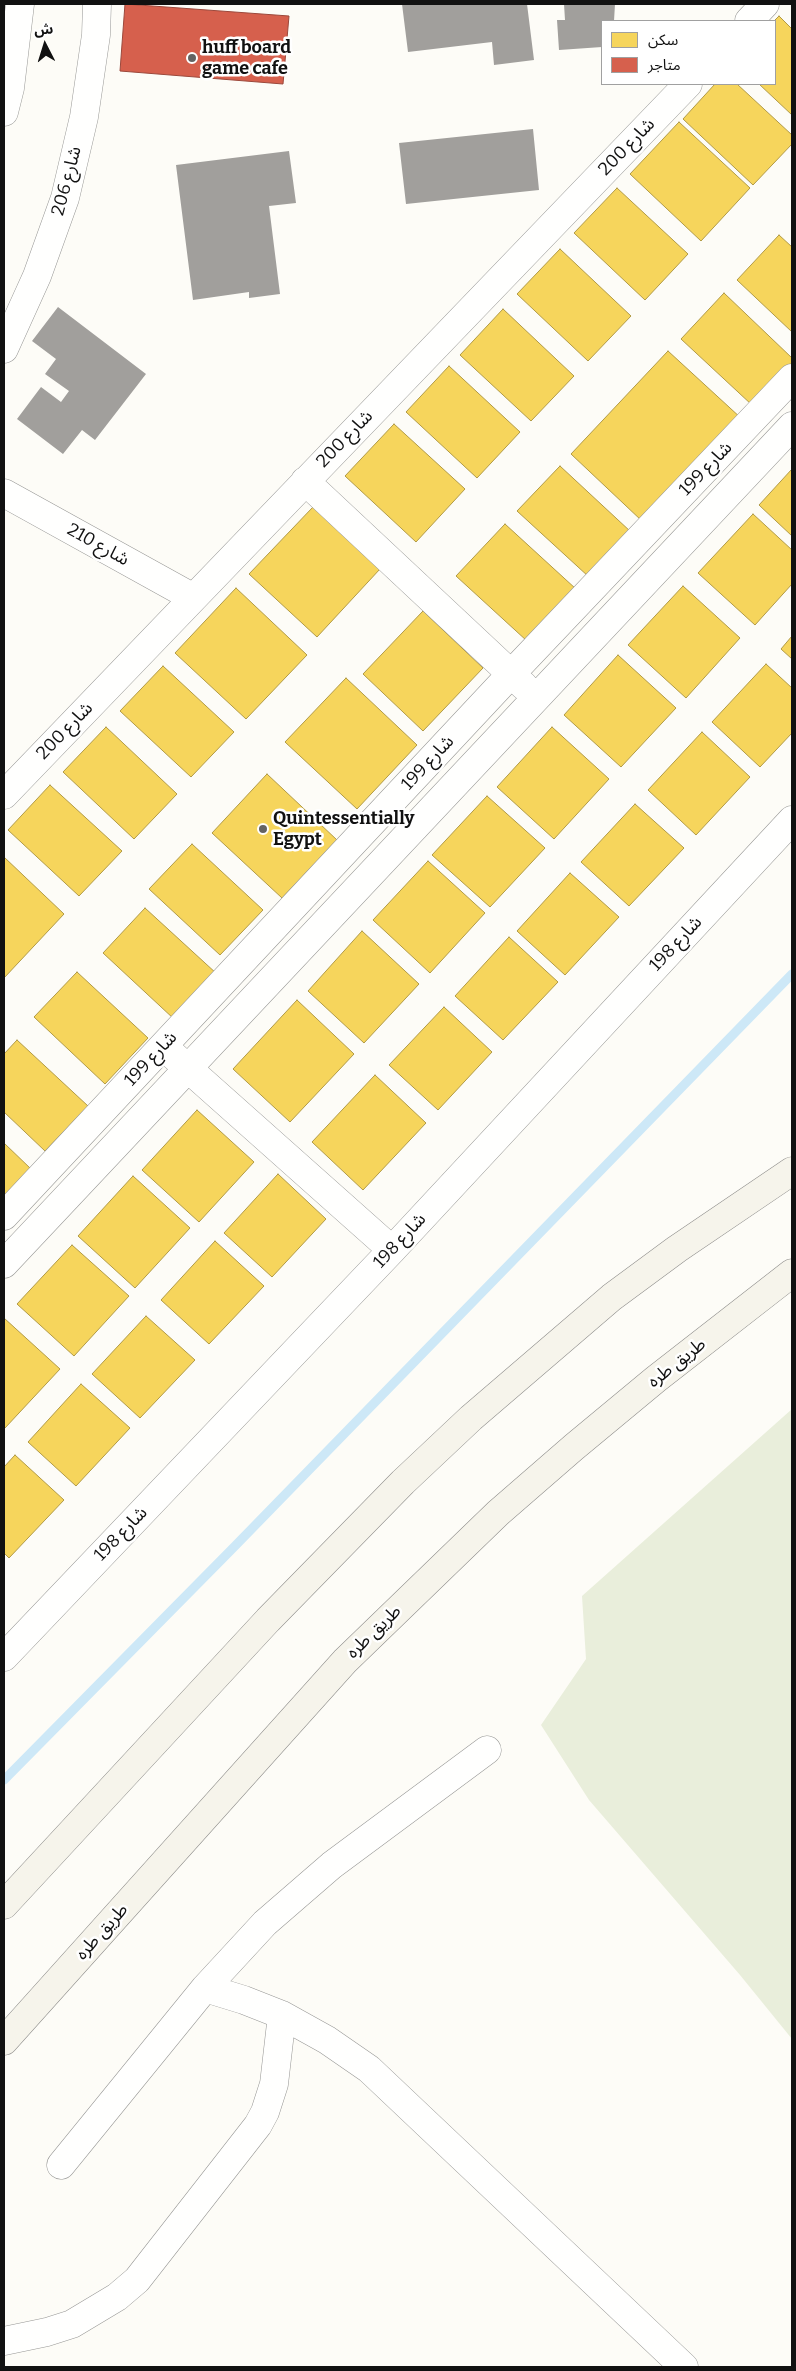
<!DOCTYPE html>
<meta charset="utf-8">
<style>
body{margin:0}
#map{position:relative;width:796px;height:2371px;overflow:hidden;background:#fdfcf7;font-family:Bitter,"Noto Sans Arabic",serif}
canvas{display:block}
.frame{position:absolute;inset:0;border:5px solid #111;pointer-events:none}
.legend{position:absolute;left:601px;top:20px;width:175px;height:65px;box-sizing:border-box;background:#fff;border:1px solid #a0a0a0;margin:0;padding:6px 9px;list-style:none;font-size:15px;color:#111}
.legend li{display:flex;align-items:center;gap:10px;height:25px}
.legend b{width:25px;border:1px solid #a0a0a0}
.north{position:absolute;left:20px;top:20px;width:50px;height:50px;-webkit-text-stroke:4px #fff;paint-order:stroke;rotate:355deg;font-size:14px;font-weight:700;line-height:20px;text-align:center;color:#111}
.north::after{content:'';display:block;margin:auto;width:18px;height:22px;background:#111;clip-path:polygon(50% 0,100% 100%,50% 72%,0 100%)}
</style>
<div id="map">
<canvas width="796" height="2371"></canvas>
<div class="frame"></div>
<ul class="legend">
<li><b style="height:14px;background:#f6d55c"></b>سكن</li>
<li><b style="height:14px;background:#d6604d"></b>متاجر</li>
</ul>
<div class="north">ش</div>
</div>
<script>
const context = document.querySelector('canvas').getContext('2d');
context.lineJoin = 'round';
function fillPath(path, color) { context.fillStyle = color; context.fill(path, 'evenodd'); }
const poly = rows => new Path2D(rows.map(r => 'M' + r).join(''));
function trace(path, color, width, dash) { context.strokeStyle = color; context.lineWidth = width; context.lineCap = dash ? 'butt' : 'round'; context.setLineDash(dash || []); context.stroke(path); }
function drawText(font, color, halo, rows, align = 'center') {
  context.font = font + ' Bitter,"Noto Sans Arabic",serif'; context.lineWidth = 5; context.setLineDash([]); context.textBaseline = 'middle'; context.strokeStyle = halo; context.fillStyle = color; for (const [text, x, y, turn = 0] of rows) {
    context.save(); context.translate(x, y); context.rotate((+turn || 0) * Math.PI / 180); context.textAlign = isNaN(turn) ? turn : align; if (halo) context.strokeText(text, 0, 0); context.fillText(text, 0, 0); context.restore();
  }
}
fillPath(poly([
 [792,1409,792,2039,740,1975,589,1800,541,1725,586,1659,582,1596]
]), '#e9eedb');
const homes = poly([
 [779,16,792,29,792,115,759,84,775,84,774,21,779,16],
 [715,84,737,84,792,135,792,144,753,185,683,119,715,84],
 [679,122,750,188,701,241,630,174,679,122],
 [617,188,688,254,645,300,574,233,617,188],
 [779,235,792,247,792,332,737,280,779,235],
 [560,249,631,316,588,361,517,294,560,249],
 [724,293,792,358,792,363,752,405,681,339,724,293],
 [503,309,574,376,531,421,460,355,503,309],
 [668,351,742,419,642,521,571,454,668,351],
 [449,366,520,432,477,478,406,412,449,366],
 [394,424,465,489,416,542,345,476,394,424],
 [560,466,631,532,589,577,517,511,560,466],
 [792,469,792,536,759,505,792,469],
 [313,507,380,569,317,637,249,574,313,507],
 [753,514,792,550,792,584,755,625,698,573,753,514],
 [505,524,576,589,527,641,456,576,505,524],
 [683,586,740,638,686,698,628,645,683,586],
 [236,588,307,655,246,719,175,653,236,588],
 [423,611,483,668,423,731,363,674,423,611],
 [792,636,792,659,781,649,792,636],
 [618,655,676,708,621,767,564,715,618,655],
 [766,664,792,688,792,733,760,767,712,722,766,664],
 [163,666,234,732,191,777,120,711,163,666],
 [346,678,417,745,357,809,285,742,346,678],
 [106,727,177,794,134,839,63,772,106,727],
 [552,727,609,779,554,839,497,787,552,727],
 [702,732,750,777,696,835,648,790,702,732],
 [267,774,337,840,282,898,212,833,267,774],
 [50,785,122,851,79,896,8,830,50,785],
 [487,796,545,848,490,907,432,855,487,796],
 [635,804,684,848,629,906,581,862,635,804],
 [192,844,263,910,220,955,149,889,192,844],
 [4,857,64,914,4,978,4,857],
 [428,861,485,913,430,973,373,920,428,861],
 [570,873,619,917,565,975,517,931,570,873],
 [145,908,217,974,174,1019,103,953,145,908],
 [362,931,419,984,364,1043,308,991,362,931],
 [509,937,558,982,503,1040,455,996,509,937],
 [77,972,148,1038,105,1084,34,1017,77,972],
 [297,1000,354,1054,290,1122,233,1069,297,1000],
 [444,1007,492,1052,438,1110,389,1065,444,1007],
 [17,1040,88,1106,45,1151,4,1112,4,1054,17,1040],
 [375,1075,426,1123,363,1190,312,1142,375,1075],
 [197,1110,254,1162,199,1222,142,1170,197,1110],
 [4,1143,31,1169,4,1198,4,1143],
 [278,1174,326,1219,272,1277,224,1233,278,1174],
 [133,1176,190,1228,135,1288,78,1236,133,1176],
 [215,1241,264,1286,209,1344,161,1300,215,1241],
 [72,1245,129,1296,74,1356,17,1304,72,1245],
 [146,1316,195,1360,140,1418,92,1374,146,1316],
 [4,1318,60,1369,5,1428,4,1427,4,1318],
 [81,1384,130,1428,76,1486,28,1442,81,1384],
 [15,1455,64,1500,9,1558,4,1553,4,1467,15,1455]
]);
fillPath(homes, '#f6d55c');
trace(homes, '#b19a46', 1);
const shops = poly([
 [125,4,289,16,283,84,120,71,125,4]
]);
fillPath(shops, '#d6604d');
trace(shops, '#9b483b', 1);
trace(poly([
 [4,1780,235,1546,792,974]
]), '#cde8f7', 9);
fillPath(poly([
 [402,4,527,4,534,60,494,65,492,42,408,52],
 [564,4,615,4,614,21,602,21,602,47,559,50,557,20,565,20],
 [533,129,539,190,406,204,399,143],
 [289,151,296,203,269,206,280,294,249,298,249,292,193,300,176,165],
 [58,307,146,374,95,440,82,430,63,454,17,419,41,387,61,402,69,391,45,374,56,359,32,341]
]), '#a19f9c');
const minor = poly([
 [749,21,765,4],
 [4,112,10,88,20,4],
 [4,349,37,276,65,198,84,117,96,35,97,4],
 [305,481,524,686],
 [4,493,192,597],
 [4,795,688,84],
 [174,1056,392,1250],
 [4,1216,511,674,792,378],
 [4,1264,792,426],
 [4,1657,392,1250,792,820],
 [205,1988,244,2000,282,2015,327,2040,369,2069,684,2367],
 [61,2165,205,1988,265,1923,332,1865,487,1750],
 [4,2341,47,2332,72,2324,117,2297,137,2280,258,2125,265,2112,274,2084,282,2015]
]);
const secondary = poly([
 [4,1905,268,1620,403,1482,471,1418,612,1297,677,1249,792,1171],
 [4,2041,345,1661,498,1513,574,1447,656,1379,792,1273]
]);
trace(minor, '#979795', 29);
trace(secondary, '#8e8d8b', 29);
trace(minor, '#fffffe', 28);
trace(secondary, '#f6f4eb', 28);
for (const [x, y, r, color] of [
 [192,58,5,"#646362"],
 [263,829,5,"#646362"]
]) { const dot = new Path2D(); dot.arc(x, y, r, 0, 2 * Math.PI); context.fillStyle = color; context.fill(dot); trace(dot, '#fff', 2); }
drawText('bold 18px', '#111', '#fff', [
 ["huff board",202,48],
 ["game cafe",202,69],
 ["Quintessentially",273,819],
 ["Egypt",273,840]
], 'left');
drawText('18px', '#111', '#fff', [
 ["شارع 200",627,147,-46],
 ["شارع 206",67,181,-75],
 ["شارع 200",345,439,-46],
 ["شارع 199",706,469,-46],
 ["شارع 210",98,545,29],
 ["شارع 200",65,731,-46],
 ["شارع 199",428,763,-47],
 ["شارع 198",676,944,-47],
 ["شارع 199",151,1059,-47],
 ["شارع 198",400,1241,-47],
 ["طريق طره",677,1363,-38],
 ["شارع 198",121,1534,-46],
 ["طريق طره",374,1632,-44],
 ["طريق طره",102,1932,-48]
]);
</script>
